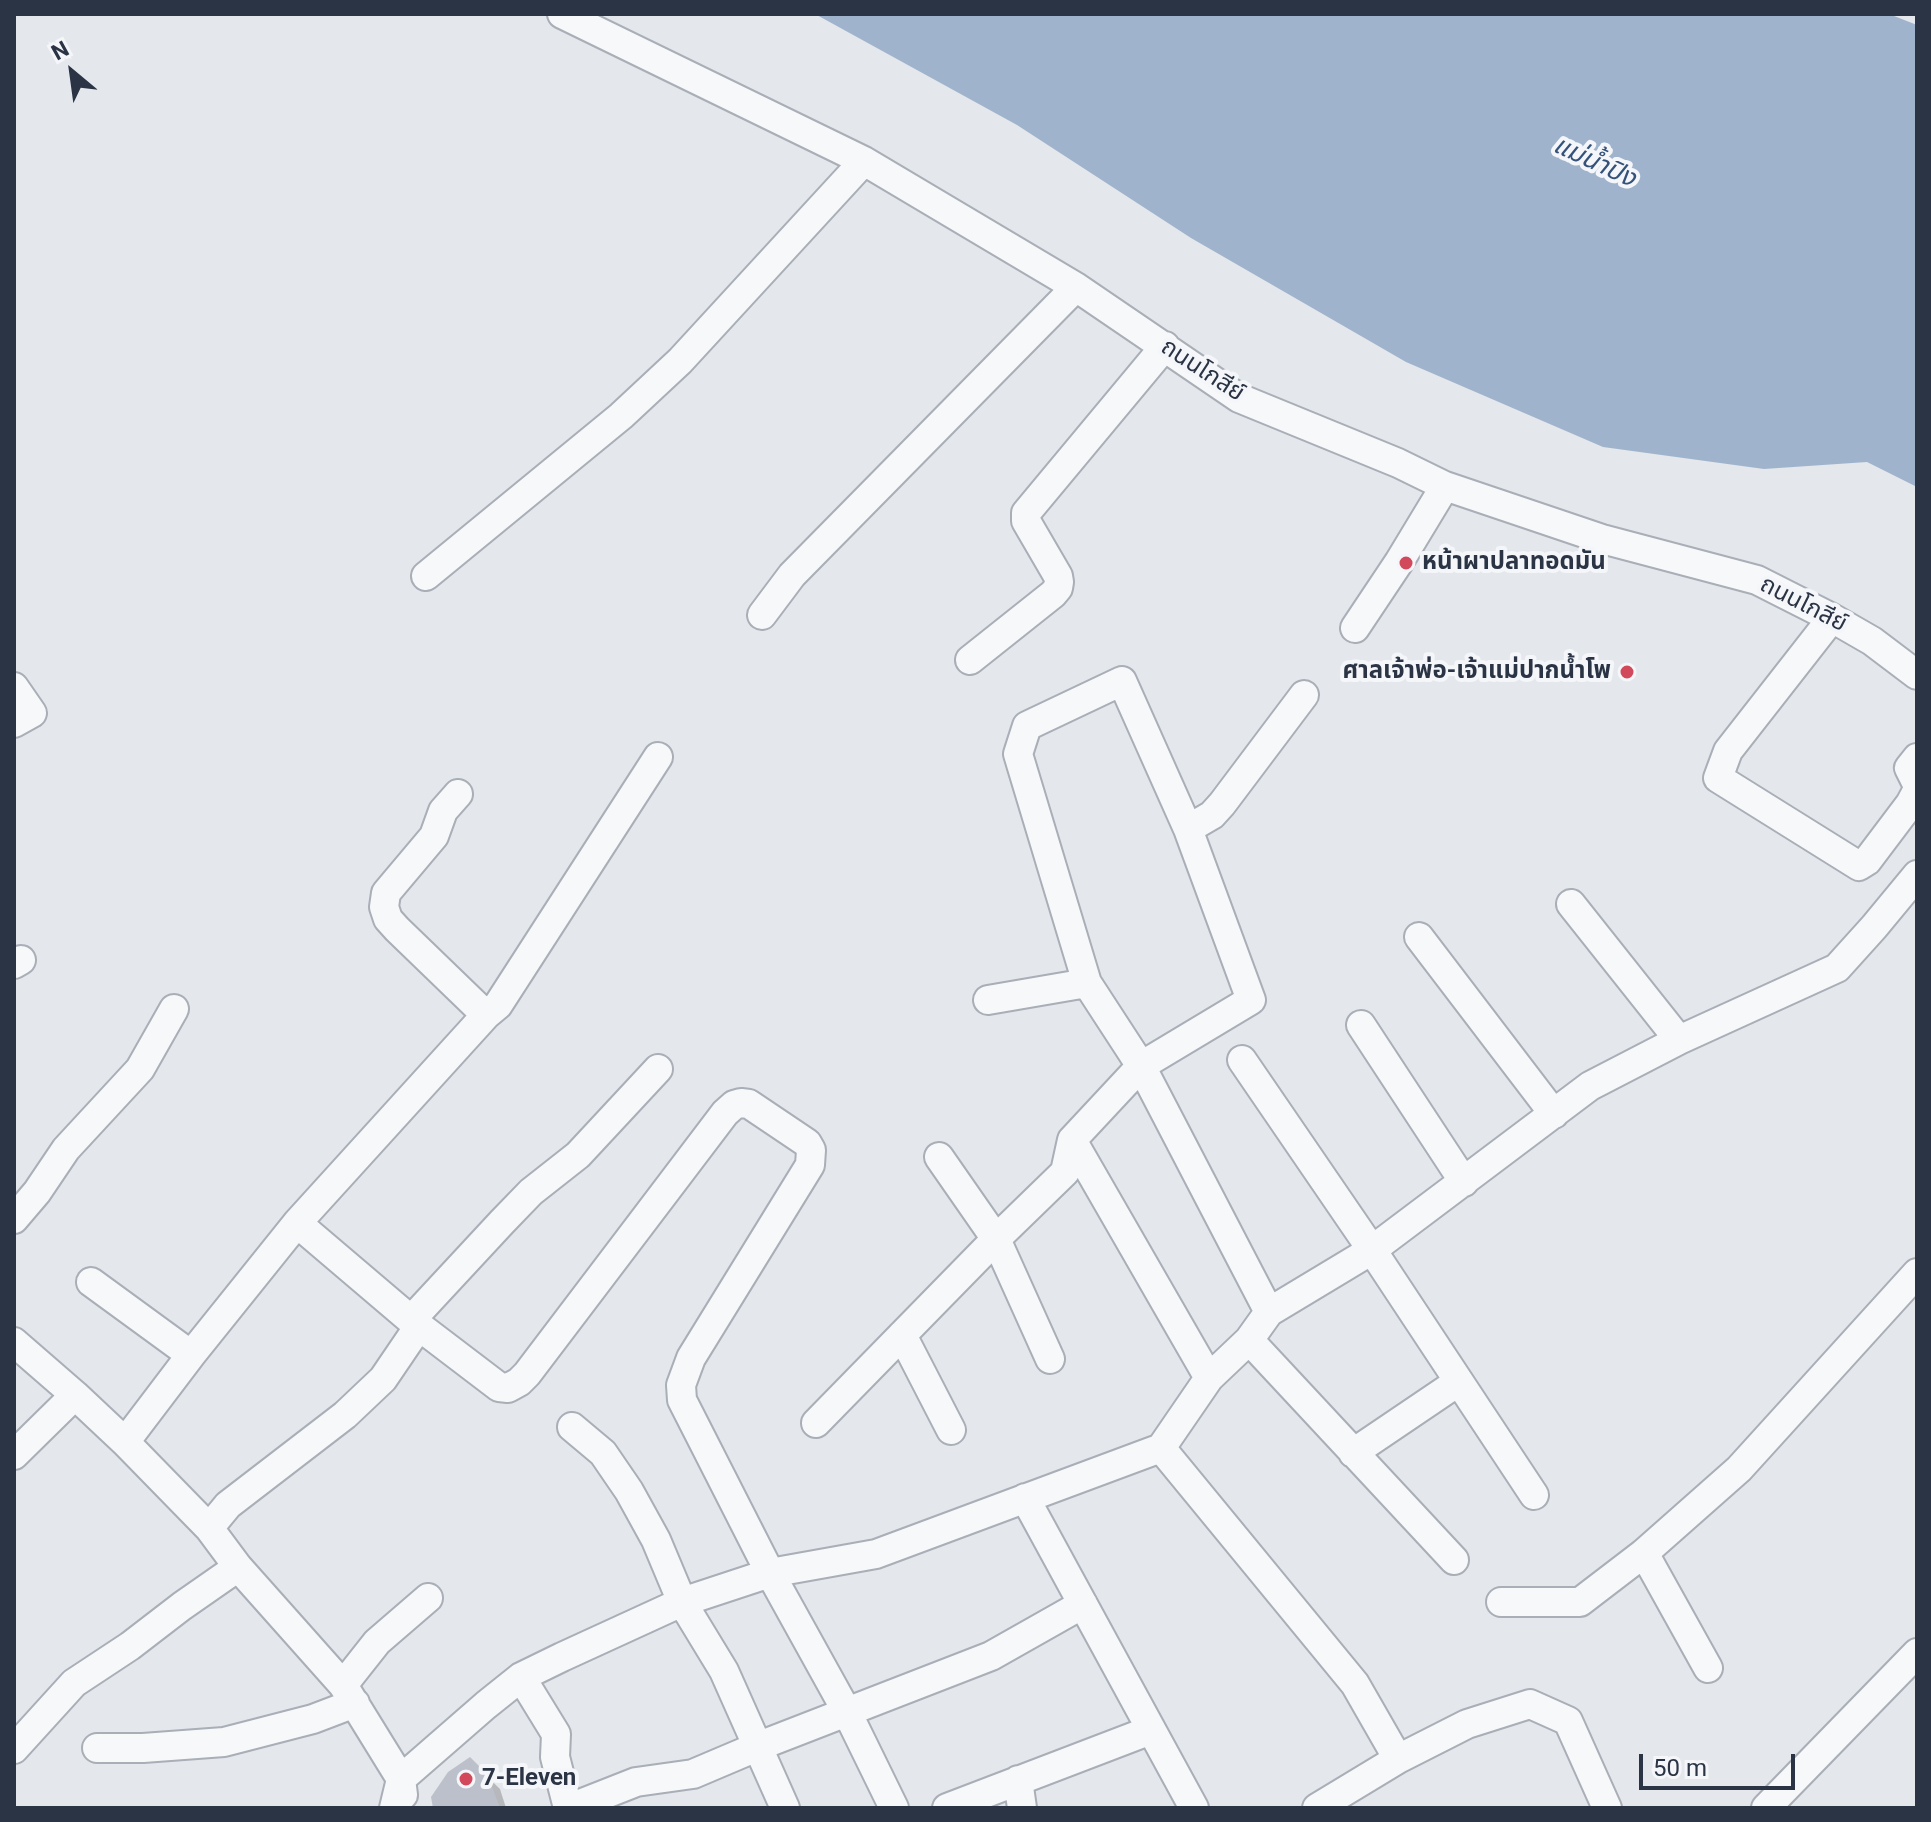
<!DOCTYPE html>
<meta charset="utf-8">
<style>
body{margin:0}
#map{position:relative;width:1931px;height:1822px;overflow:hidden;background:#e4e7ec;font-family:Roboto,sans-serif}
canvas{display:block}
.frame{position:absolute;inset:0;border:16px solid #2b3445;pointer-events:none}
.north{position:absolute;left:32px;top:32px;width:80px;height:80px;-webkit-text-stroke:6px #f4f6f9;paint-order:stroke;rotate:331deg;font-size:22px;font-weight:700;line-height:32px;text-align:center;color:#2b3445}
.north::after{content:'';display:block;margin:auto;width:28px;height:36px;background:#2b3445;clip-path:polygon(50% 0,100% 100%,50% 72%,0 100%)}
.scale{position:absolute;left:1639px;top:1754px;width:156px;height:36px;box-sizing:border-box;border:4px solid #2b3445;border-top:0;padding-left:10px;font-size:24px;line-height:28px;white-space:nowrap;color:#2b3445;-webkit-text-stroke:6px #f4f6f9;paint-order:stroke}
</style>
<div id="map">
<canvas width="1931" height="1822"></canvas>
<div class="frame"></div>
<div class="north">N</div>
<div class="scale">50 m</div>
</div>
<script>
const context = document.querySelector('canvas').getContext('2d');
context.lineJoin = 'round';
function fillPath(path, color) { context.fillStyle = color; context.fill(path, 'evenodd'); }
const poly = rows => new Path2D(rows.map(r => 'M' + r).join(''));
function trace(path, color, width, dash) { context.strokeStyle = color; context.lineWidth = width; context.lineCap = dash ? 'butt' : 'round'; context.setLineDash(dash || []); context.stroke(path); }
function drawText(font, color, halo, rows, align = 'center') {
  context.font = font + ' Roboto,"Noto Sans Thai",sans-serif'; context.lineWidth = 8; context.setLineDash([]); context.textBaseline = 'middle'; context.strokeStyle = halo; context.fillStyle = color; for (const [text, x, y, turn = 0] of rows) {
    context.save(); context.translate(x, y); context.rotate((+turn || 0) * Math.PI / 180); context.textAlign = isNaN(turn) ? turn : align; if (halo) context.strokeText(text, 0, 0); context.fillText(text, 0, 0); context.restore();
  }
}
fillPath(poly([
 [815,14,1889,14,1917,25,1917,487,1867,462,1764,469,1603,447,1406,362,1191,238,1017,125]
]), '#9fb4cc');
fillPath(poly([
 [470,1760,500,1789,506,1808,435,1808]
]), '#0003');
fillPath(poly([
 [470,1757,487,1774,500,1808,433,1808,431,1797,448,1772]
]), '#bbc0ca');
const minor = poly([
 [562,14,864,161,1076,287,1239,398,1398,463,1445,486,1602,539,1757,580,1832,618,1872,641,1917,675],
 [426,576,621,416,680,361,864,161],
 [762,615,792,575,1076,287],
 [1832,618,1728,751,1718,778,1859,866,1867,861,1910,804,1917,791],
 [1355,628,1399,562,1445,486],
 [970,660,1053,594,1058,588,1059,582,1058,576,1026,521,1026,513,1165,346],
 [14,687,32,713,14,723],
 [1917,758,1909,768,1917,784],
 [458,794,443,811,434,836,386,893,384,907,388,919,397,929,486,1015],
 [1188,829,1212,815,1222,804,1304,695],
 [1571,904,1679,1040],
 [1419,937,1554,1114],
 [14,964,21,960],
 [988,1000,1087,983],
 [1361,1025,1464,1182],
 [1242,1060,1372,1250,1534,1495],
 [939,1157,996,1239,1050,1359],
 [14,1219,37,1192,66,1149,140,1069,174,1009],
 [297,1223,411,1320,499,1387,508,1388,519,1382,527,1374,725,1113,734,1105,741,1103,749,1104,807,1143,811,1150,810,1165,691,1358,681,1385,682,1400,770,1573,847,1712,894,1808],
 [91,1282,191,1355],
 [411,1320,502,1222,531,1192,578,1155,658,1069],
 [902,1335,951,1430],
 [1249,1340,1454,1560],
 [14,1342,75,1395,125,1442,209,1528,238,1567,343,1685,401,1779,403,1795],
 [1209,1378,1072,1140,1141,1066,1251,1000,1188,829,1122,681,1027,726,1018,754,1087,983,1141,1066,1269,1312],
 [816,1423,996,1239,1065,1172,1072,1140],
 [572,1427,603,1453,629,1491,656,1540,682,1602,724,1671,785,1808],
 [125,1442,191,1355,297,1223,486,1015,498,1005,658,757],
 [1161,1448,1355,1684,1398,1759],
 [1353,1453,1458,1382],
 [14,1455,75,1395],
 [1025,1498,1194,1808],
 [209,1528,228,1505,345,1415,383,1379,419,1326],
 [1644,1553,1708,1668],
 [1501,1602,1580,1602,1644,1553,1739,1469,1917,1273],
 [521,1677,556,1734,555,1757,568,1808],
 [343,1685,377,1642,428,1598],
 [97,1748,143,1748,224,1742,313,1719,355,1703],
 [14,1749,74,1683,130,1646,182,1606,238,1567],
 [1018,1780,1022,1808],
 [394,1808,401,1779,486,1705,521,1677,562,1657,682,1602,770,1573,876,1554,1161,1448,1209,1378,1249,1340,1269,1312,1372,1250,1590,1086,1679,1040,1837,968,1874,927,1917,875],
 [570,1808,636,1782,693,1774,759,1746,991,1656,1083,1604],
 [947,1808,1151,1730],
 [1317,1808,1398,1759,1467,1724,1530,1704,1568,1721,1607,1808],
 [1766,1808,1917,1653]
]);
trace(minor, '#a9aeb7', 32);
trace(minor, '#f7f8fa', 28);
for (const [x, y, r, color] of [
 [1406,563,8,"#d1495b"],
 [1627,672,8,"#d1495b"],
 [466,1779,8,"#d1495b"]
]) { const dot = new Path2D(); dot.arc(x, y, r, 0, 2 * Math.PI); context.fillStyle = color; context.fill(dot); trace(dot, '#f4f6f9', 3); }
drawText('24px', '#2b3445', '#f4f6f9', [
 ["ถนนโกสีย์",1202,371,33],
 ["ถนนโกสีย์",1803,605,27]
]);
drawText('bold 24px', '#2b3445', '#f4f6f9', [
 ["หน้าผาปลาทอดมัน",1422,563],
 ["ศาลเจ้าพ่อ-เจ้าแม่ปากน้ำโพ",1611,672,"right"],
 ["7-Eleven",482,1779]
], 'left');
drawText('italic 26px', '#34527a', '#f4f6f9', [
 ["แม่น้ำปิง",1594,163,25]
]);
</script>
